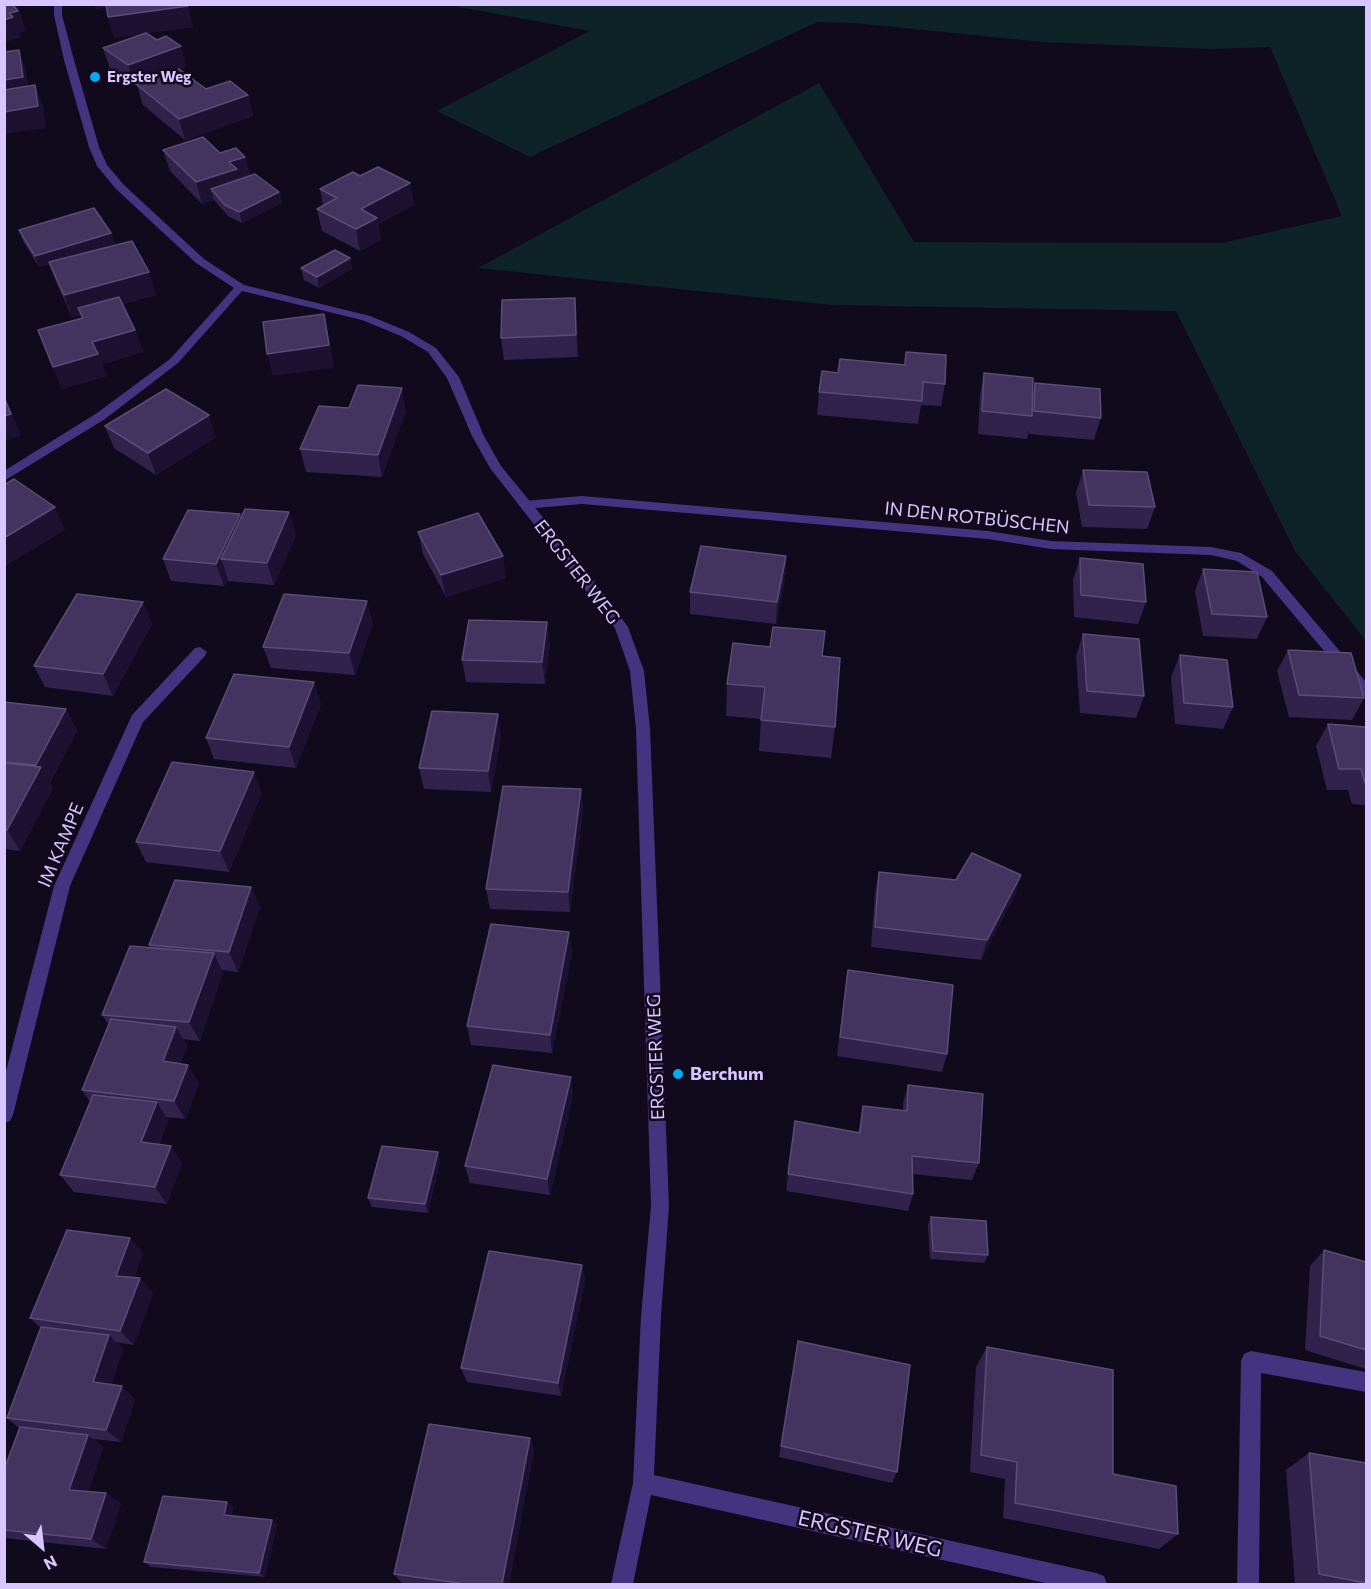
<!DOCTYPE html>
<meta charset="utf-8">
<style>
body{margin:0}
#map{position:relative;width:1371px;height:1589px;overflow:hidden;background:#110a1d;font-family:Commissioner,sans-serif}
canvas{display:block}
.frame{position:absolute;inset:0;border:6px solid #d7c6ff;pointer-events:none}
.north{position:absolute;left:12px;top:1517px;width:60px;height:60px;-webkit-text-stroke:4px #110a1d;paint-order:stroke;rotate:152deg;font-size:16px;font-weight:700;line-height:24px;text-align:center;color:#d7c6ff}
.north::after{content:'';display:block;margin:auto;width:21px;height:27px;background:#d7c6ff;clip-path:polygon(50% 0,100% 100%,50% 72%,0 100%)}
</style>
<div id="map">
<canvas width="1371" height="1589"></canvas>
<div class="frame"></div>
<div class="north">N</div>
</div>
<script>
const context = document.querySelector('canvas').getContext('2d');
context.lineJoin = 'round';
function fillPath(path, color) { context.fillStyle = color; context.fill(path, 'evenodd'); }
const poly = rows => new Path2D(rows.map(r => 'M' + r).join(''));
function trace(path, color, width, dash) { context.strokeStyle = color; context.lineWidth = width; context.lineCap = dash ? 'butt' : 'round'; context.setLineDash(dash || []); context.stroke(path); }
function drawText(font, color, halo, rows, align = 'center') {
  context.font = font + ' Commissioner,sans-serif'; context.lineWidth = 5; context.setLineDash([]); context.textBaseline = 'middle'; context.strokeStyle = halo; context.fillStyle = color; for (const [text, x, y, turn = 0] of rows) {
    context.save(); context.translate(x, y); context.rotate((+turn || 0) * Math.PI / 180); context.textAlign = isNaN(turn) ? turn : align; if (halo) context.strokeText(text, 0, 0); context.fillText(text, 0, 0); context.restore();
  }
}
fillPath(poly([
 [448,5,1366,5,1366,641,1295,551,1176,311,832,305,478,268,819,83,914,242,1222,243,1342,216,1270,47,1213,49,1043,42,855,23,817,22,530,157,437,111,590,31]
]), '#0d2327');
fillPath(poly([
 [582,496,988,531,1051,541,1211,547,1241,553,1272,571,1366,682,1366,696,1361,695,1262,577,1237,561,1211,555,1051,549,988,539,582,504,524,509,518,505,524,501,582,496]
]), '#44337e');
fillPath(poly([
 [54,4,62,4,62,15,74,60,99,147,107,165,124,185,204,259,244,285,370,316,409,332,436,348,459,377,484,436,501,466,586,570,628,627,644,671,650,729,669,1206,661,1316,654,1475,1096,1573,1104,1576,1107,1584,1050,1584,651,1495,633,1584,611,1584,633,1483,641,1316,651,1206,636,729,630,671,615,628,490,468,472,436,447,378,428,352,401,336,362,320,242,291,178,363,105,419,4,481,4,471,97,413,170,359,234,288,196,263,116,189,97,166,89,147,64,60,54,15,54,4],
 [200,647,207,652,205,656,143,722,70,886,13,1115,10,1121,4,1123,4,1079,54,886,132,715,195,648,200,647],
 [1251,1351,1366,1372,1366,1392,1261,1373,1259,1584,1237,1584,1241,1361,1244,1354,1251,1351]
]), '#44337e');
fillPath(poly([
 [95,4,187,4,193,27,146,33,186,66,179,69,206,89,248,95,253,116,185,140,143,105,137,85,135,86,110,69,103,48,146,33,114,38,108,17,107,7,96,9],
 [163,150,220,153,245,157,250,176,279,192,282,203,242,223,228,216,214,200,202,204,170,171],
 [360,176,410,183,414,205,378,224,381,240,360,251,322,231,317,209,323,206,320,189],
 [19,230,111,233,115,244,94,251,156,295,122,304,143,352,102,364,106,376,62,389,38,330,82,318,81,315,72,317,57,284,49,264,39,267,23,241],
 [350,258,352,269,319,288,304,280,301,268],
 [577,320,578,357,504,360,501,338],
 [906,352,945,384,941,406,921,405,918,424,817,415,819,392,838,373,904,365],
 [984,373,1033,393,1035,383,1101,418,1094,440,1029,434,1029,429,1027,439,978,434,980,395],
 [349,408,406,411,382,477,306,472,300,449],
 [105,426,216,437,156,475,114,448],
 [1083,470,1155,507,1147,529,1082,527,1076,493],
 [289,512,296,535,274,585,228,581,228,579,224,586,171,581,163,559,240,514,241,516],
 [418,532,506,578,446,597,423,554],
 [786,556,785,578,776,624,690,614,690,592],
 [1080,558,1146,602,1138,624,1074,617,1073,580],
 [1203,569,1267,617,1257,639,1203,636,1195,591],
 [143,602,152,624,113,696,45,687,34,666],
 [373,623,355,675,271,668,263,647],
 [1083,634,1144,696,1136,718,1080,713,1076,656],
 [550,644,545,684,466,682,462,660],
 [1288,650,1364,698,1352,720,1289,717,1277,671],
 [1180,655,1233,707,1223,729,1175,724,1171,677],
 [822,656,835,727,831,758,759,751,761,719,726,716,727,684],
 [4,702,66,709,77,731,50,783,53,788,20,851,4,849],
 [321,704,296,768,214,759,206,738],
 [1328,724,1366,727,1366,805,1352,804,1348,790,1327,790,1316,746],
 [501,736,491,792,424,789,419,768],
 [581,789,583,810,570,912,490,909,486,889],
 [262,793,229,872,146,862,136,842],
 [879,872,956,880,1021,875,1015,895,981,960,871,947,875,892],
 [251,887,260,907,238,972,222,970,223,973,200,1041,183,1039,187,1046,180,1064,199,1083,185,1119,166,1117,168,1120,159,1145,182,1163,167,1204,74,1192,60,1175,90,1102,82,1090,109,1025,102,1015,151,948,149,945],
 [569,932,572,952,552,1053,471,1045,467,1026],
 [848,970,947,1054,942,1072,837,1056,845,989],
 [908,1085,979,1163,972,1180,912,1174,913,1194,908,1211,786,1191,795,1121,858,1132,863,1106,903,1110,903,1103],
 [573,1095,550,1195,470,1183,465,1166],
 [438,1152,440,1161,428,1213,372,1207,368,1198],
 [931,1217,988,1255,984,1263,930,1259,928,1225],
 [130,1238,143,1254,134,1278,140,1278,153,1293,134,1345,116,1342,123,1349,111,1384,135,1399,121,1442,93,1439,103,1447,88,1492,106,1493,121,1504,106,1549,4,1538,4,1470,19,1428,7,1418,41,1328,30,1318],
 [1324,1250,1366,1262,1366,1369,1305,1350,1310,1266],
 [582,1265,585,1280,561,1396,467,1382,461,1368],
 [798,1341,897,1472,892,1483,779,1457],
 [987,1347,1113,1474,1178,1534,1159,1549,1003,1518,1005,1479,970,1472,976,1367],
 [530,1438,534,1450,509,1584,414,1584,402,1583,394,1574],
 [1309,1453,1366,1463,1366,1584,1295,1584,1286,1470],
 [227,1502,233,1508,231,1516,277,1525,265,1577,151,1567,144,1562]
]), '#31224c');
fillPath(poly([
 [17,4,26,31,19,33,20,38,4,42,5,5],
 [95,4,121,4,96,9],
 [188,6,193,27,114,38,108,17],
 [181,46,186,66,138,85,136,84,137,85,135,86,128,65],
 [19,50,26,71,30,99,4,103,4,80],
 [35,85,43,106,46,128,4,134,4,112],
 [248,95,253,116,185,140,179,119],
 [245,157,250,178,211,189,214,200,202,204,196,182,229,162],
 [410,183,414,205,378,224,381,240,360,251,356,229,361,209],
 [279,192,282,203,242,223,239,212],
 [111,233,115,244,39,267,35,256],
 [350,258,352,269,319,288,317,277],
 [149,272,156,295,81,315,78,308,81,315,72,317,64,295],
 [575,298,577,320,578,357,576,335],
 [324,314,329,336,334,368,273,376,267,354],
 [135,330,143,352,102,364,106,376,62,389,53,367,92,342],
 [402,388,406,411,382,477,378,455],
 [4,394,21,436,4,441],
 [209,415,216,437,156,475,148,453],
 [55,507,65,530,4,567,4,538],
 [289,512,296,535,274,585,267,563],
 [240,514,247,536,221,559,228,579,224,586,216,564],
 [503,556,506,578,446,597,441,575],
 [786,556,785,578,776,624,777,602],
 [367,601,373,623,355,675,349,653],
 [143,602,152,624,113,696,103,674],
 [547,622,550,644,545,684,542,662],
 [314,682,321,704,296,768,289,747],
 [66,709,77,731,50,783,53,788,20,851,7,830,39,771,36,765],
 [498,714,501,736,491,792,488,771],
 [254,772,262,793,229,872,220,851],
 [581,789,583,810,570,912,568,892],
 [1021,875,1015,895,981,960,987,940],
 [251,887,260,907,238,972,229,952],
 [569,932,572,952,552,1053,550,1035],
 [214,953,223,973,200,1041,189,1022],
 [176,1027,187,1046,174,1079,163,1061],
 [188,1065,199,1083,185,1119,174,1101],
 [571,1077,573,1095,550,1195,547,1179],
 [157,1102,168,1120,153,1160,141,1142],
 [171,1146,182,1163,167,1204,155,1187],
 [438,1152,440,1161,428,1213,425,1204],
 [130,1238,143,1254,129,1291,116,1276],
 [582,1265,585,1280,561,1396,558,1383],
 [140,1278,153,1293,134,1345,120,1331],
 [109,1335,123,1349,108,1395,93,1382],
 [122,1386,135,1399,121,1442,106,1430],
 [88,1435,103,1447,85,1501,69,1490],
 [530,1438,534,1450,509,1584,502,1584],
 [106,1493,121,1504,106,1549,91,1539],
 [227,1502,233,1508,230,1521,224,1515],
 [272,1520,277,1525,265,1577,259,1573]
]), '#1d1131');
const building = poly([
 [4,4,12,4,18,11,9,13,13,17,4,20,4,4],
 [106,4,187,4,188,6,108,17,106,4],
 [146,33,157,40,166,36,181,46,128,65,103,48,146,33],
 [19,50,23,77,4,80,4,52,19,50],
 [179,69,206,89,230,81,248,95,179,119,136,84,179,69],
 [35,85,38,106,4,112,4,90,35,85],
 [203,137,220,153,236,148,245,157,229,162,237,169,196,182,163,150,203,137],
 [378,167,410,183,361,209,377,218,356,229,317,209,337,198,320,189,353,172,360,176,378,167],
 [255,174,279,192,239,212,225,205,211,189,255,174],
 [94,208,111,233,35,256,19,230,94,208],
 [132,241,149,272,64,295,49,262,132,241],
 [335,250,350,258,317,277,301,268,335,250],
 [119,297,135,330,92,342,98,354,53,367,38,330,83,318,78,308,119,297],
 [575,298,576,335,501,338,502,300,575,298],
 [324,314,329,345,267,354,263,322,324,314],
 [906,352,946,355,945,384,923,382,922,401,819,392,822,371,838,373,840,359,905,365,906,352],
 [984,373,1033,378,1032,416,982,411,984,373],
 [1035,383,1100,389,1101,418,1034,411,1035,383],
 [358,385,402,388,378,455,300,449,319,406,349,408,358,385],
 [166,389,209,415,148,453,105,426,166,389],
 [4,397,11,414,4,416,4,397],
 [1083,470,1147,472,1155,507,1089,505,1083,470],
 [14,479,55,507,4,538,4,485,14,479],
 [245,509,289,512,267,563,221,559,245,509],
 [188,510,240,514,216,564,163,559,188,510],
 [478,513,503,556,441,575,418,532,478,513],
 [701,546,786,556,777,602,690,592,701,546],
 [1080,558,1143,564,1146,602,1081,595,1080,558],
 [1203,569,1257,572,1267,617,1212,614,1203,569],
 [77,594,143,602,103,674,34,666,77,594],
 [284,594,367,601,349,653,263,647,284,594],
 [469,620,547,622,542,662,462,660,469,620],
 [773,627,825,631,822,656,840,658,835,727,761,720,765,687,727,684,733,643,770,647,773,627],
 [1083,634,1139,639,1144,696,1087,691,1083,634],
 [1288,650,1351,653,1364,698,1299,695,1288,650],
 [1180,655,1227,660,1233,707,1184,703,1180,655],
 [234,674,314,682,289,747,206,738,234,674],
 [4,702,66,709,36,765,4,762,4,702],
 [432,711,498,714,488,771,419,768,432,711],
 [1328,724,1366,727,1366,783,1365,783,1361,769,1339,769,1328,724],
 [172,762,254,772,220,851,136,842,172,762],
 [4,763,41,767,7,830,4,830,4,763],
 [503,786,581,789,568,892,486,889,503,786],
 [972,853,1021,875,987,940,875,927,879,872,956,880,972,853],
 [175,880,251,887,229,952,149,945,175,880],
 [491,924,569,932,550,1035,467,1026,491,924],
 [130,946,214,953,189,1022,102,1015,130,946],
 [848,970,953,985,947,1054,840,1037,848,970],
 [111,1019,176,1027,163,1061,188,1065,174,1101,82,1090,111,1019],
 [493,1065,571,1077,547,1179,465,1166,493,1065],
 [908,1085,983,1094,979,1163,912,1156,913,1194,788,1174,795,1121,860,1133,863,1106,907,1111,908,1085],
 [93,1095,157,1102,141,1142,171,1146,155,1187,60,1175,93,1095],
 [382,1146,438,1152,425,1204,368,1198,382,1146],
 [931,1217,986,1221,988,1255,933,1251,931,1217],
 [67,1230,130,1238,116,1276,140,1278,120,1331,30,1318,67,1230],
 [1324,1250,1366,1262,1366,1350,1320,1336,1324,1250],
 [489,1251,582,1265,558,1383,461,1368,489,1251],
 [41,1327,109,1335,93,1382,122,1386,106,1430,7,1418,41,1327],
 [798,1341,910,1365,897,1472,781,1446,798,1341],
 [987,1347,1113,1370,1113,1474,1176,1486,1178,1534,1015,1503,1017,1462,981,1455,987,1347],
 [429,1424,530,1438,502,1584,466,1584,394,1574,429,1424],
 [20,1427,88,1435,69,1490,106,1493,91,1539,4,1530,4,1470,20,1427],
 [1309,1453,1366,1463,1366,1583,1319,1574,1309,1453],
 [163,1496,227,1502,224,1515,272,1520,259,1573,144,1562,163,1496]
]);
fillPath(building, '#43345f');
trace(building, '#5a4b78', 1.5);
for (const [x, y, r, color] of [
 [95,77,6,"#00acf1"],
 [678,1074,6,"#00acf1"]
]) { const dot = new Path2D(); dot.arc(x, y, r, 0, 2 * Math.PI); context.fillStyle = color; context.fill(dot); trace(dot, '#110a1d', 2); }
drawText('bold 15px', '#d7c6ff', '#110a1d', [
 ["Ergster Weg",107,77]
], 'left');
drawText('18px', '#d7c6ff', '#110a1d', [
 ["IN DEN ROTBÜSCHEN",977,518,6],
 ["ERGSTER WEG",577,572,52],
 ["IM KAMPE",61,845,-67],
 ["ERGSTER WEG",656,1057,-92]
]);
drawText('bold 18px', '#d7c6ff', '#110a1d', [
 ["Berchum",690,1074]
], 'left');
drawText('21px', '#d7c6ff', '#110a1d', [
 ["ERGSTER WEG",870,1534,13]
]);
</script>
